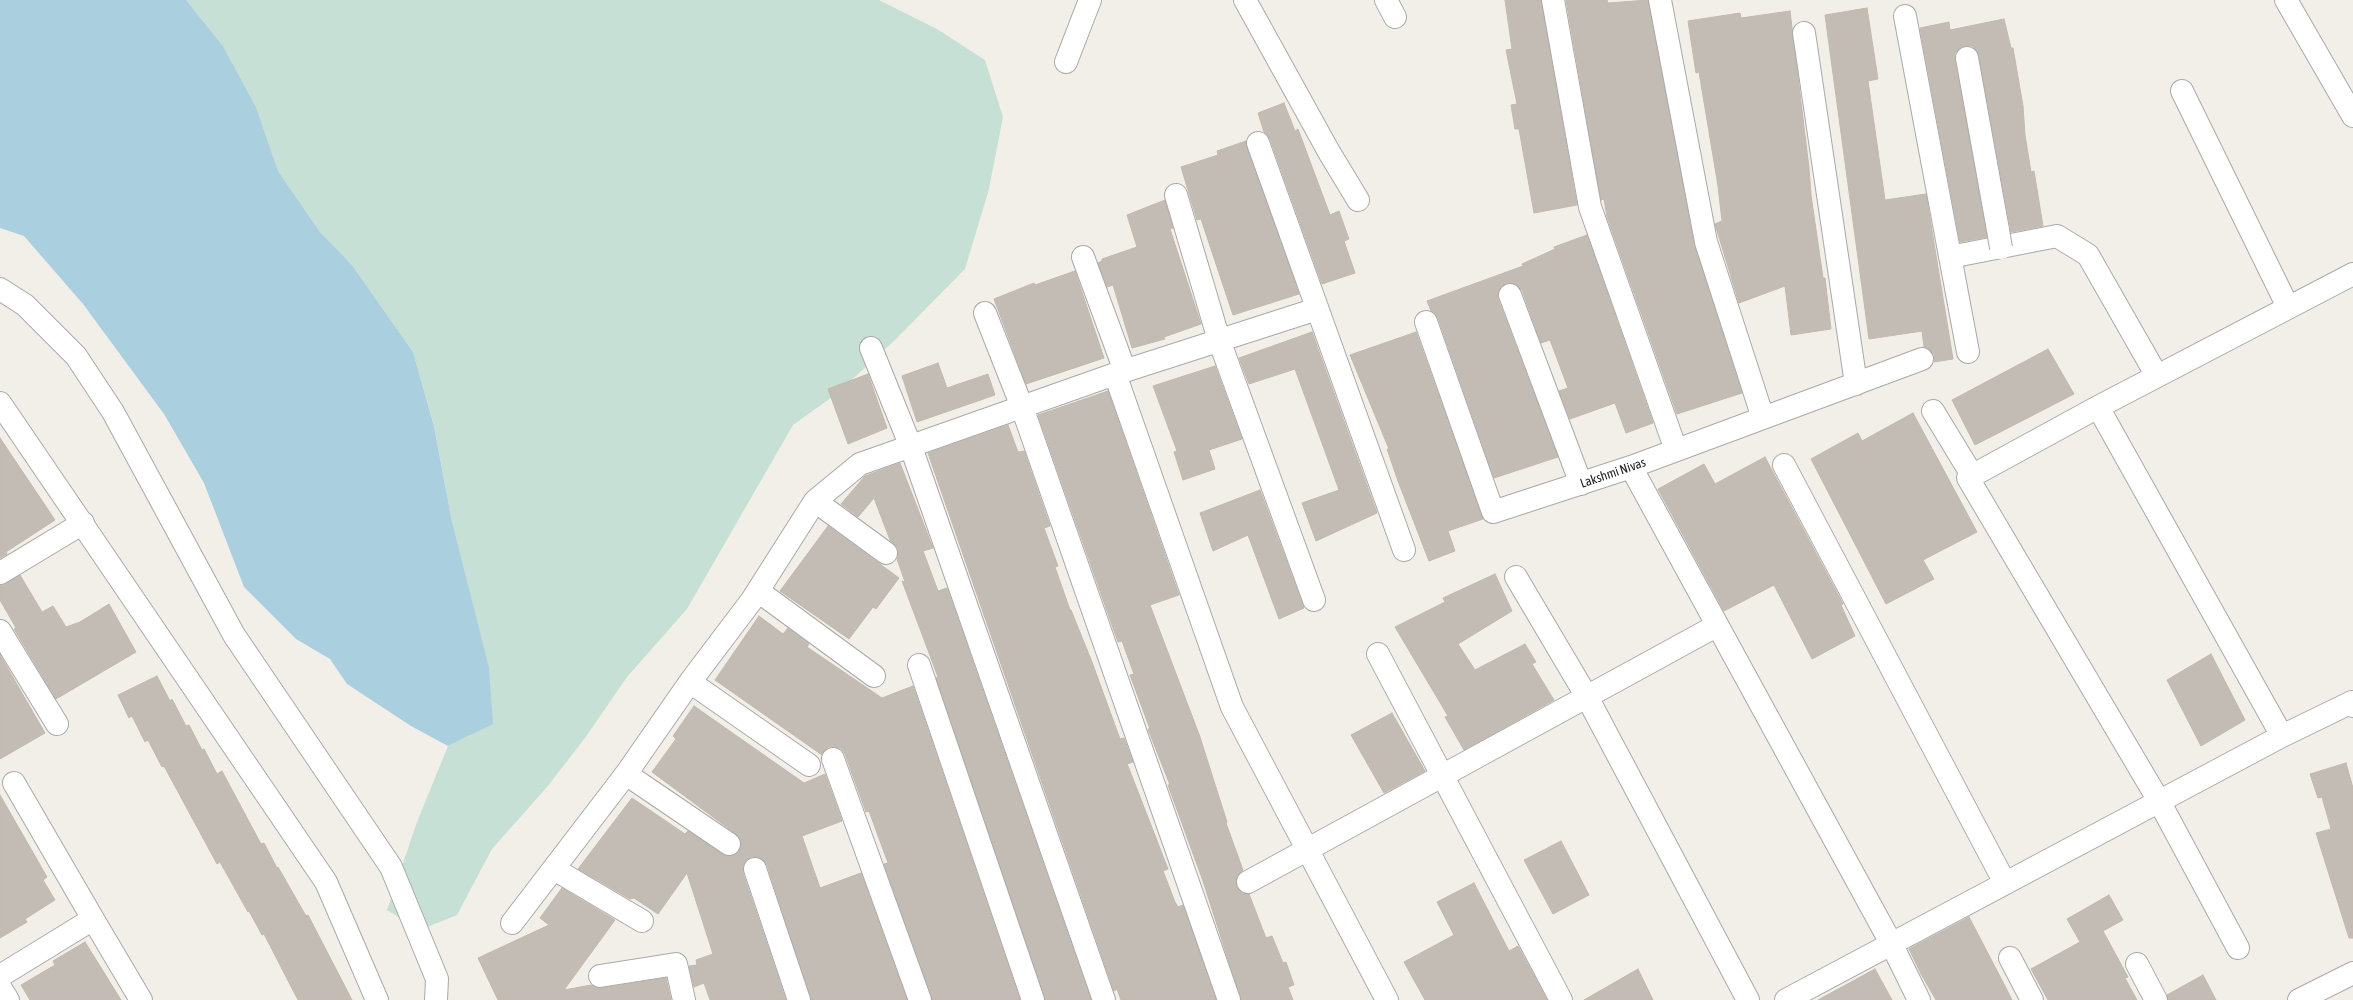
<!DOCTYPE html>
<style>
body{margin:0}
canvas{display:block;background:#f2efe9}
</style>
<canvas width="2353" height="1000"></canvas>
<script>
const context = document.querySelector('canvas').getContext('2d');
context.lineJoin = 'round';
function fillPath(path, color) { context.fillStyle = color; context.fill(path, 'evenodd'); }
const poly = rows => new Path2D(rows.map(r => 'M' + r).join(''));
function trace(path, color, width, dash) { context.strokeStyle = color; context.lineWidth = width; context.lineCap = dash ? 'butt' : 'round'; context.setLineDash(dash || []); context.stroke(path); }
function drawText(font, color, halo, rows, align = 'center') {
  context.font = font + ' "Asap Condensed",sans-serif'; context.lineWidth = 3; context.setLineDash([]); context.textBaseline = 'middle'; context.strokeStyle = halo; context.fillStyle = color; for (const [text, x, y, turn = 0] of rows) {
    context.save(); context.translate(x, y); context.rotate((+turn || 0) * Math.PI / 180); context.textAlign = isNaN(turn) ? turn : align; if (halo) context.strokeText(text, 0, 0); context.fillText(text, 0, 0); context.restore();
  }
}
fillPath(poly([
 [186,0,879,0,937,29,985,60,1003,117,989,189,965,269,894,341,835,395,793,425,687,609,627,677,585,738,547,787,492,849,457,915,420,930,387,910,417,822,448,746,471,735,452,522,434,425,413,352,352,265,320,232,278,171,256,107,223,46]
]), '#c6e0d6');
fillPath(poly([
 [0,0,186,0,223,46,256,107,278,171,320,232,352,265,413,352,434,426,452,522,489,668,493,724,448,746,411,726,347,684,330,659,296,639,244,587,204,483,164,414,83,304,24,236,0,228]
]), '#aacfdf');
const building = poly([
 [1505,0,1541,0,1577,205,1534,213,1519,129,1515,129,1511,105,1517,104,1506,50,1512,49,1505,0],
 [1566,0,1607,0,1608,3,1648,0,1694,244,1742,393,1677,414,1607,217,1604,199,1601,200,1566,0],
 [1867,8,1878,79,1868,81,1885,200,1926,194,1953,359,1934,362,1934,354,1924,347,1922,331,1869,339,1825,15,1867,8],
 [1790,11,1809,168,1811,195,1823,278,1825,278,1831,329,1791,335,1785,286,1739,303,1715,224,1722,221,1718,186,1699,72,1696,73,1688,21,1740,13,1741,18,1790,11],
 [2004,19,2011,48,2013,48,2023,106,2025,135,2031,172,2034,171,2043,226,2011,232,1979,56,1972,46,1964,46,1955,53,1955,60,1987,237,1960,242,1920,28,1949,22,1950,30,2004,19],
 [1284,103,1295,131,1298,129,1330,215,1339,211,1349,239,1344,241,1355,273,1322,284,1270,139,1264,132,1258,113,1284,103],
 [1246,141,1299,294,1233,315,1201,219,1197,220,1181,167,1218,155,1217,151,1246,141],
 [1165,200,1173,228,1170,229,1201,324,1164,337,1165,339,1132,348,1113,285,1107,287,1098,263,1102,261,1102,259,1137,247,1127,215,1165,200],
 [1587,235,1653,423,1626,433,1615,403,1570,419,1559,391,1568,388,1550,340,1541,343,1522,290,1512,283,1506,283,1500,287,1498,299,1558,457,1494,478,1438,318,1431,311,1427,301,1523,266,1522,264,1555,249,1554,247,1587,235],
 [1075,271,1104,358,1026,384,994,299,1034,283,1035,285,1075,271],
 [1312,332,1377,513,1316,541,1302,503,1339,490,1295,369,1249,384,1239,358,1312,332],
 [1416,332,1483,519,1448,531,1455,551,1429,561,1398,481,1387,449,1389,449,1350,355,1416,332],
 [2048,349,2074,394,1975,445,1952,400,2048,349],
 [938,363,947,388,988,374,995,395,917,422,902,376,938,363],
 [1215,366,1242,439,1209,450,1215,469,1183,480,1174,452,1177,451,1153,386,1215,366],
 [868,374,887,428,848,444,828,389,868,374],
 [1108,391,1179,595,1150,605,1200,737,1227,822,1226,823,1243,870,1237,876,1237,888,1242,893,1249,894,1266,938,1272,936,1283,963,1286,962,1294,985,1288,987,1293,1000,1241,1000,1203,881,1168,785,1170,785,1148,729,1150,729,1130,675,1134,674,1122,641,1118,642,1038,415,1108,391],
 [1913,413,1977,532,1923,560,1934,579,1886,604,1811,459,1858,433,1862,441,1913,413],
 [1008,425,1018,452,1024,451,1050,526,1044,528,1058,566,1055,567,1070,610,1071,610,1092,662,1120,739,1124,738,1133,762,1127,764,1128,766,1168,869,1163,871,1175,902,1178,907,1183,905,1216,1000,1121,1000,1117,989,1114,991,928,453,1008,425],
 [0,438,55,520,6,552,7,554,0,558,0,438],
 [1765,457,1843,604,1841,605,1855,636,1812,659,1774,585,1724,611,1658,489,1704,464,1715,484,1765,457],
 [900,463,933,548,923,551,938,591,947,588,1091,1000,1045,1000,936,678,938,677,902,581,905,582,897,559,898,548,890,540,874,498,858,517,841,504,865,476,900,463],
 [1260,490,1304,608,1279,619,1248,535,1213,551,1200,513,1260,490],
 [828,526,899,578,876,609,873,607,849,639,780,591,828,526],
 [1495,574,1512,611,1458,644,1475,670,1525,644,1536,662,1532,664,1554,700,1464,750,1445,717,1448,716,1395,627,1445,602,1443,598,1495,574],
 [20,575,42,612,53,606,66,627,80,622,109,604,136,652,56,699,14,629,16,628,0,600,0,585,20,575],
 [759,616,783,634,788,628,809,644,807,647,882,698,913,686,1020,1000,932,1000,884,864,888,863,869,811,866,812,845,754,841,749,835,747,828,747,822,755,715,680,759,616],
 [2211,654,2245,720,2201,746,2167,680,2211,654],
 [0,655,45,733,0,759,0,655],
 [157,676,170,701,172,699,186,726,189,725,202,750,204,749,217,774,222,771,261,844,264,843,277,868,278,867,306,916,308,915,352,1000,298,1000,264,934,262,935,249,911,248,912,220,862,217,864,164,766,162,767,148,740,145,742,132,716,129,718,118,695,157,676],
 [694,706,804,783,825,774,842,821,802,836,820,888,861,873,907,1000,811,1000,767,865,758,857,751,857,746,860,743,866,743,873,786,1000,710,1000,704,983,694,987,689,966,697,965,696,960,713,954,687,873,658,914,634,898,630,899,578,869,632,798,685,834,688,831,722,854,728,856,739,851,741,845,736,834,652,772,676,739,673,736,694,706],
 [1392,713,1425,771,1384,793,1351,735,1392,713],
 [2346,763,2353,788,2353,938,2349,938,2316,833,2331,829,2322,797,2318,798,2310,774,2346,763],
 [0,795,47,877,43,880,55,900,25,919,27,922,0,938,0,795],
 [1561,841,1589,895,1553,914,1524,860,1561,841],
 [1474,883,1509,951,1518,946,1547,1000,1425,1000,1404,962,1454,935,1437,902,1474,883],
 [562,888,615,920,564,990,591,985,602,988,666,978,671,1000,498,1000,478,958,549,925,540,918,562,888],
 [2109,895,2123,920,2103,931,2128,977,2125,978,2137,1000,2048,1000,2031,969,2080,942,2067,919,2109,895],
 [1969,917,2005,986,2012,1000,1936,1000,1921,974,1909,949,1969,917],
 [85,942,121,1000,30,1000,21,985,55,965,53,961,85,942],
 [1638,969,1653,1000,1584,1000,1638,969],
 [1875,969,1892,1000,1818,1000,1853,981,1875,969],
 [2203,975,2216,1000,2168,1000,2167,995,2203,975]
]);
fillPath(building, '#c3bcb5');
trace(building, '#c4b8ab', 1);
const minor = poly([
 [1245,0,1329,152,1358,200],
 [1386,0,1395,17],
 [1553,0,1590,207,1676,450],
 [1660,0,1706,242,1763,418],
 [2286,0,2353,116],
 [1905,16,1968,352],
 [1804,33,1856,384],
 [1967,58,1998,230],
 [1066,62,1090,0],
 [2182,91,2288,307],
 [1258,143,1404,550],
 [1176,195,1219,340,1314,600],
 [1083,257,1125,371],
 [1950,257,2057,236,2088,255,2157,376],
 [0,289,25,305,76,356,113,412,234,635,391,867,437,979,436,1000],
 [1510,295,1581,484],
 [985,313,1022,407,1229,1000],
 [1426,322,1493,512,1631,467,1922,359],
 [871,348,911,447,1104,1000],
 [1115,374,1232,707,1387,1000],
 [0,403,326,882,377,1000],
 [1933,411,1972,475],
 [1784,465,2005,883],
 [1631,467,1891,943,1919,1000],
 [815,501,886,553],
 [0,573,83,523],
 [1516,577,1587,697,1748,1000],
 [758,591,874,676],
 [0,631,57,724],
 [1378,654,1561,1000],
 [919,665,1033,1000],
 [690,682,809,765],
 [2282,736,2352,702,2353,706],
 [833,759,920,1000],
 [626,774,729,844],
 [14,783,93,919],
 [554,869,642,921],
 [755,869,799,1000],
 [1248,882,1716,626],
 [512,923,626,774,690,682,752,600,815,501,860,464,1115,374,1317,309],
 [2238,948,2159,801,1968,478,2098,407,2353,274],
 [2010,958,2032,1000],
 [2137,964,2156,1000],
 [0,976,93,919,141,1000],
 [600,976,676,964,684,1000],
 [0,987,8,1000],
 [1786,1000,2282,736,2098,407],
 [2299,1000,2353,973]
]);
trace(minor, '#a9a9a9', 24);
trace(minor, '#fff', 22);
const minorBridge = poly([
 [1998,230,2001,248]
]);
trace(minorBridge, '#a9a9a9', 24, []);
trace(minorBridge, '#fff', 22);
drawText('13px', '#222', '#fff', [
 ["Lakshmi Nivas",1613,473,-19]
]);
</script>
